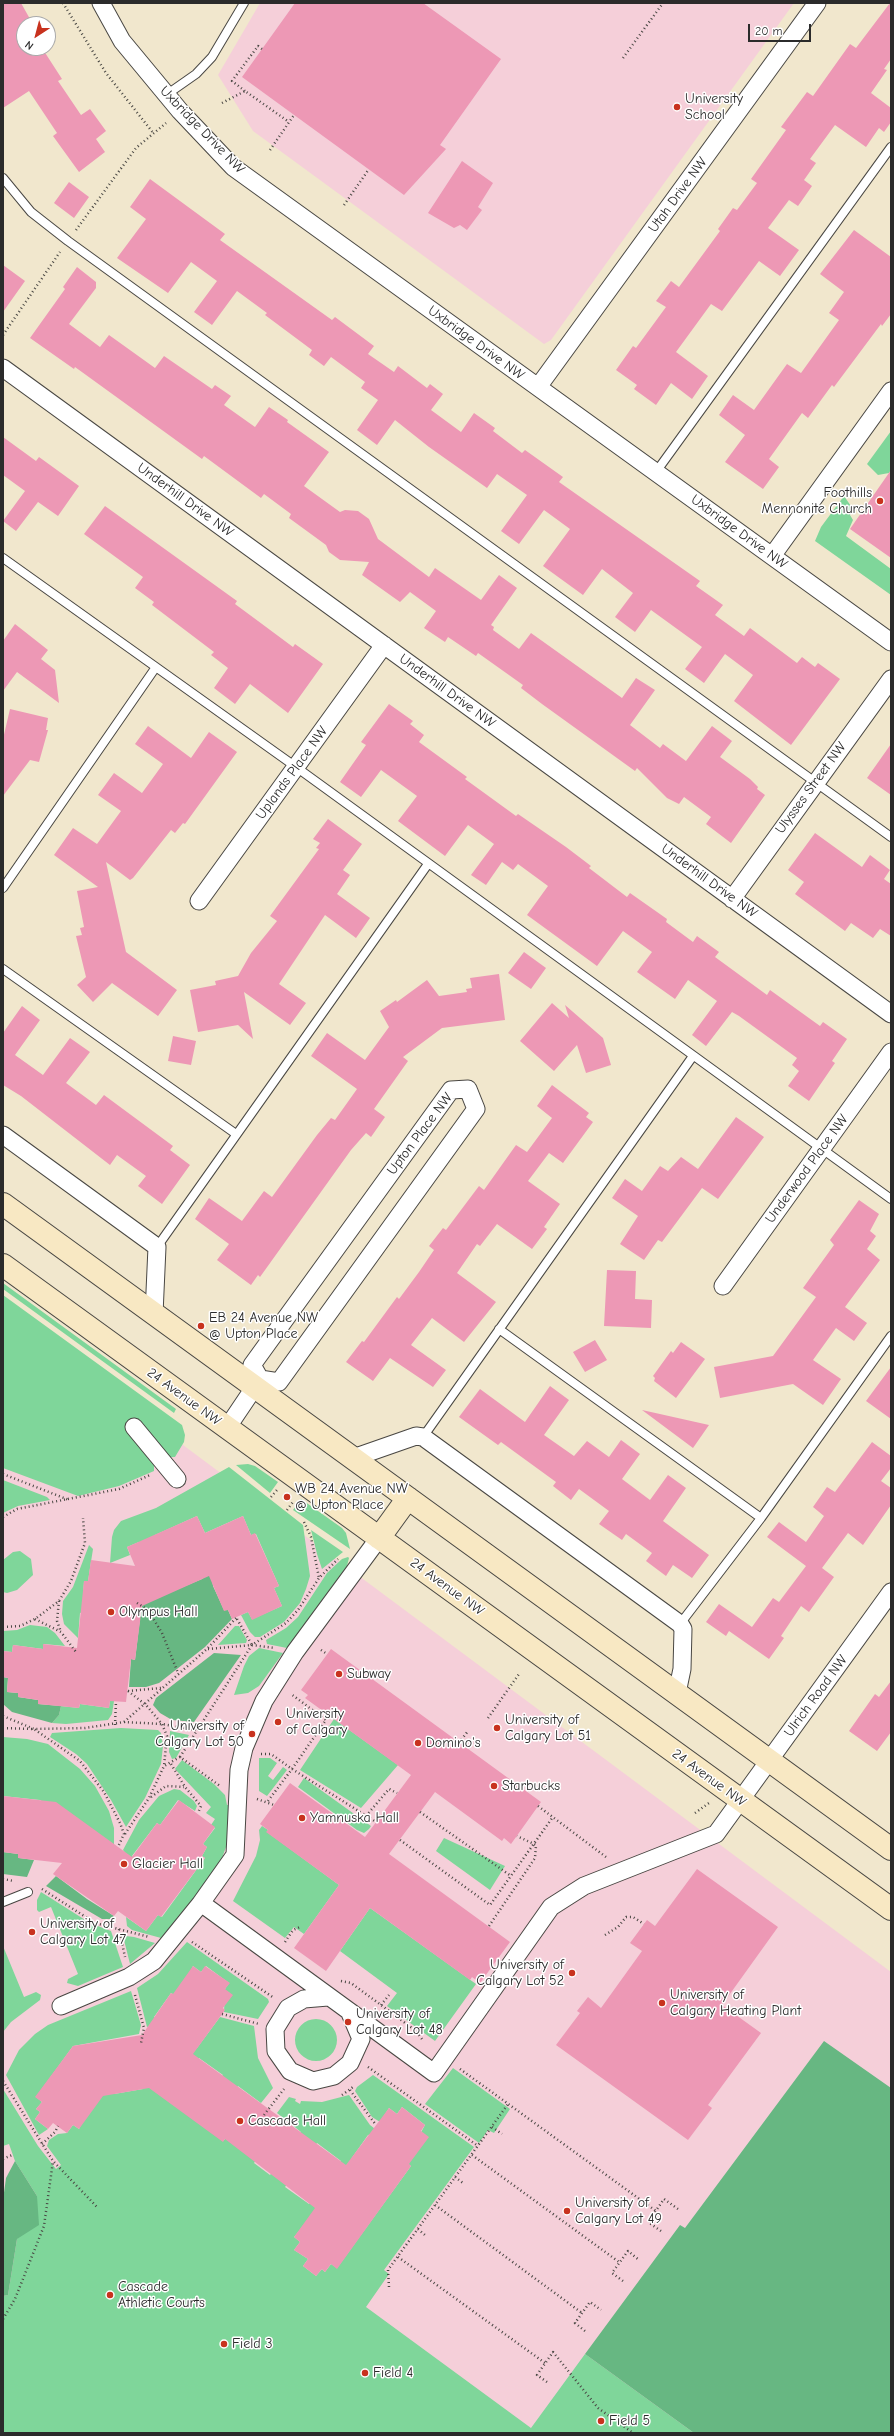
<!DOCTYPE html>
<style>
body{margin:0}
#map{position:relative;width:894px;height:2436px;overflow:hidden;background:#f1e7cd;font-family:"Comic Neue",sans-serif}
canvas{display:block}
.frame{position:absolute;inset:0;border:4px solid #2b2b2b;pointer-events:none}
.north{position:absolute;left:16px;top:16px;width:40px;height:40px;box-sizing:border-box;background:#fff;border:1px solid #aaa;border-radius:50%;rotate:216deg;font-size:11px;font-weight:700;line-height:16px;text-align:center;color:#2b2b2b}
.north::after{content:'';display:block;margin:auto;width:14px;height:18px;background:#c8321e;clip-path:polygon(50% 0,100% 100%,50% 72%,0 100%)}
.scale{position:absolute;left:748px;top:24px;width:63px;height:18px;box-sizing:border-box;border:2px solid #2b2b2b;border-top:0;padding-left:5px;font-size:12px;line-height:14px;white-space:nowrap;color:#2b2b2b;-webkit-text-stroke:3px #fff;paint-order:stroke}
</style>
<div id="map">
<canvas width="894" height="2436"></canvas>
<div class="frame"></div>
<div class="north">N</div>
<div class="scale">20 m</div>
</div>
<script>
const context = document.querySelector('canvas').getContext('2d');
context.lineJoin = 'round';
function fillPath(path, color) { context.fillStyle = color; context.fill(path, 'evenodd'); }
const poly = rows => new Path2D(rows.map(r => 'M' + r).join(''));
function trace(path, color, width, dash) { context.strokeStyle = color; context.lineWidth = width; context.lineCap = dash ? 'butt' : 'round'; context.setLineDash(dash || []); context.stroke(path); }
function drawText(font, color, halo, rows, align = 'center') {
  context.font = font + ' "Comic Neue",sans-serif'; context.lineWidth = 3; context.setLineDash([]); context.textBaseline = 'middle'; context.strokeStyle = halo; context.fillStyle = color; for (const [text, x, y, turn = 0] of rows) {
    context.save(); context.translate(x, y); context.rotate((+turn || 0) * Math.PI / 180); context.textAlign = isNaN(turn) ? turn : align; if (halo) context.strokeText(text, 0, 0); context.fillText(text, 0, 0); context.restore();
  }
}
fillPath(poly([
 [260,3,794,3,551,340,544,344,253,131,218,75],
 [3,1311,891,1972,891,2433,3,2433]
]), '#f5cfd9');
fillPath(poly([
 [891,431,891,470,889,473,878,475,867,464],
 [844,496,853,509,850,515,853,520,846,536,891,569,891,595,815,541,821,527],
 [3,1283,176,1409,174,1413,3,1289],
 [3,1295,182,1425,185,1435,184,1442,175,1457,151,1458,154,1465,154,1471,119,1486,78,1496,3,1468],
 [248,1464,255,1466,278,1482,270,1493,236,1465],
 [229,1467,303,1525,310,1576,306,1589,300,1603,284,1622,260,1637,255,1637,250,1632,241,1615,248,1612,252,1619,282,1606,274,1588,279,1586,256,1534,251,1535,243,1516,205,1533,197,1516,155,1535,141,1546,139,1542,127,1547,130,1555,110,1563,112,1537,114,1530,121,1521,156,1508],
 [3,1480,47,1497,50,1500,18,1506,3,1513],
 [301,1499,342,1528,346,1533,350,1549,293,1510],
 [311,1530,343,1552,322,1569,317,1554],
 [89,1545,93,1549,88,1581,84,1581,83,1596,85,1612,80,1613,78,1638,64,1624,62,1614,63,1601,73,1587],
 [20,1551,31,1559,33,1575,17,1590,7,1593,3,1592,3,1560,13,1552],
 [348,1557,349,1558,347,1566,287,1648,267,1644,266,1640,286,1628,298,1617,327,1573,342,1559],
 [30,1625,47,1627,55,1633,65,1646,44,1644,43,1649,13,1645,12,1652,3,1651,3,1631,17,1630],
 [235,1626,239,1626,247,1640,246,1643,218,1645],
 [259,1648,283,1653,259,1686,248,1693,234,1695,244,1666,249,1656],
 [110,1700,114,1701,112,1714,108,1720,66,1724,52,1723,59,1715,61,1706,79,1708,80,1704,109,1708],
 [334,1719,398,1765,361,1808,300,1770],
 [121,1728,158,1730,161,1733,163,1746,161,1764,145,1798,126,1827,111,1800,87,1764,76,1754,50,1737,52,1733],
 [170,1731,189,1735,176,1758,172,1759,169,1752],
 [3,1737,27,1739,48,1744,80,1769,95,1786,109,1811,114,1828,114,1845,40,1800,3,1796],
 [259,1758,270,1758,277,1763,268,1776,273,1780,283,1767,287,1770,267,1796,259,1791],
 [182,1760,214,1784,225,1795,227,1805,230,1805,229,1839,222,1858,194,1898,161,1938,132,1930,127,1926,126,1917,146,1931,158,1915,162,1917,205,1858,202,1856,207,1847,203,1844,215,1828,211,1825,215,1819,206,1813,211,1807,175,1769],
 [304,1778,371,1826,369,1829,364,1833,357,1830,298,1787],
 [174,1789,180,1790,194,1801,197,1806,195,1811,178,1800,160,1825,157,1823,132,1856,136,1859,133,1863,123,1850,139,1820,159,1796],
 [262,1826,268,1830,267,1832,339,1885,304,1934,294,1927,285,1938,233,1901,256,1856,260,1840,259,1830],
 [444,1838,505,1866,490,1890,436,1851],
 [41,1892,90,1923,111,1931,123,1967,78,1986,67,1983,68,1979,78,1974,51,1907,39,1912,37,1910,37,1900],
 [370,1908,476,1984,435,2041,387,2006,397,1993,340,1951],
 [126,1936,134,1937,155,1943,130,1964,124,1940],
 [187,1942,268,1999,269,2002,258,2019,224,2012,225,1989,229,1983,206,1966,201,1972,193,1966,178,1997,171,1993,154,2017,161,2022,147,2027,137,1988,158,1974],
 [3,1946,24,1997,36,1992,41,1995,40,2000,11,2022,3,2032],
 [131,1991,141,2025,139,2034,73,2046,36,2097,42,2102,36,2109,40,2112,35,2119,48,2129,39,2135,6,2075,19,2050,35,2034,48,2025],
 [220,2017,254,2026,258,2058,273,2088,261,2103,238,2086,234,2093,218,2081,223,2075,199,2058,194,2064,191,2044,197,2048],
 '295 2040a21 21 0 1 1 42 0a21 21 0 1 1-42 0Z',
 [453,2068,510,2109,494,2133,488,2130,479,2143,425,2104],
 [373,2075,474,2147,384,2270,389,2274,366,2307,531,2428,585,2354,694,2433,3,2433,3,2296,8,2295,17,2239,37,2196,15,2161,9,2144,3,2146,3,2089,38,2146,56,2169,61,2165,47,2146,49,2140,58,2134,67,2133,73,2125,79,2129,99,2089,114,2094,143,2089,142,2081,223,2141,226,2138,256,2160,254,2163,270,2175,275,2169,290,2180,285,2187,309,2204,314,2198,322,2203,294,2237,300,2242,294,2250,308,2259,303,2266,316,2276,322,2269,325,2272,331,2264,337,2268,411,2166,405,2162,425,2125,402,2107,397,2114,389,2108,380,2122,372,2117,355,2091,357,2087],
 [349,2095,370,2125,379,2132,368,2135,351,2159,357,2164,336,2167,341,2161,317,2143,312,2150,297,2139,301,2132,277,2113,289,2097,296,2099,295,2101,300,2104,301,2101,322,2102]
]), '#7fd69a');
fillPath(poly([
 [211,1570,213,1586,224,1610,228,1610,232,1619,205,1647,159,1683,146,1687,129,1687,131,1659,135,1660,140,1619,138,1598,178,1589,202,1579],
 [214,1653,241,1655,194,1722,172,1720,160,1713,153,1705,156,1698],
 [3,1677,8,1678,7,1692,18,1693,18,1697,38,1700,38,1704,61,1706,59,1715,52,1723,12,1712,3,1704],
 [3,1852,18,1854,19,1858,34,1860,27,1877,3,1874],
 [56,1876,87,1899,114,1916,110,1919,102,1919,46,1886],
 [824,2041,891,2088,891,2433,694,2433,585,2354,680,2225,685,2228],
 [15,2161,37,2196,39,2225,17,2239,8,2295,3,2296,3,2200,6,2178]
]), '#67b782');
fillPath(poly([
 [3,3,21,3,30,19,24,24,24,48,42,48,62,79,58,81,81,115,90,109,106,131,96,139,105,152,79,172,53,136,57,133,29,91,3,108],
 [295,3,423,3,501,59,440,145,446,149,404,195,242,77],
 [890,3,891,59,884,69,887,70,871,93,891,108,891,122,884,132,879,128,866,147,835,125,810,159,816,163,804,180,812,186,798,206,789,200,768,228,799,250,780,276,759,261,722,311,711,304,676,352,708,376,692,399,671,383,656,405,634,389,637,385,616,370,633,346,636,348,666,307,656,301,671,281,679,287,720,231,718,229,733,208,737,210,757,183,751,179,786,130,781,127,807,92,813,96,850,44,856,48],
 [462,161,493,183,478,207,482,210,467,230,460,225,454,228,428,213],
 [150,179,225,234,220,240,332,320,335,317,374,346,368,354,394,372,398,366,427,388,430,384,443,394,431,410,461,432,474,413,495,428,493,431,522,453,525,450,563,477,559,482,700,581,696,586,723,605,715,615,744,636,750,628,797,663,802,657,815,667,818,663,840,679,791,745,734,701,753,675,725,654,704,683,685,669,702,647,651,610,635,632,615,617,633,593,602,569,583,595,543,566,570,529,544,510,519,544,501,531,527,495,497,474,487,488,429,447,395,420,377,445,357,430,378,400,361,388,365,382,331,357,324,366,309,355,312,350,265,315,267,313,237,291,212,325,194,312,217,281,191,262,168,293,117,258,146,219,130,207],
 [69,182,89,197,74,218,54,203],
 [854,230,891,257,891,314,882,326,881,324,834,387,832,385,808,418,802,413,769,459,779,467,763,489,725,462,745,435,719,415,733,395,754,410,787,364,801,373,839,320,829,313,844,292,820,274],
 [3,265,25,281,3,312],
 [77,267,96,282,96,288,69,324,100,347,109,335,155,368,164,356,212,389,215,385,231,396,224,405,255,427,269,407,288,420,287,422,329,452,304,486,340,512,345,510,358,511,369,519,378,539,429,577,435,568,481,600,499,575,517,588,491,625,494,627,493,630,519,649,531,633,622,698,636,678,655,690,630,725,660,748,663,744,686,761,712,726,732,741,720,757,750,779,758,787,757,789,765,795,731,843,706,824,711,817,684,797,679,804,667,798,637,768,635,771,542,704,521,688,523,685,478,653,476,656,448,637,445,642,424,628,436,611,410,592,400,602,362,575,369,562,340,560,329,552,326,545,289,518,291,514,264,494,261,498,204,456,202,459,75,367,74,369,30,338,65,289,63,287],
 [3,437,36,461,39,457,79,486,58,516,38,502,16,531,3,521,25,491,3,475],
 [891,470,891,558,850,529],
 [105,506,237,601,235,604,258,621,293,647,295,644,323,664,288,713,250,684,235,704,214,688,228,668,211,655,214,652,152,605,154,602,135,588,143,577,84,534],
 [15,624,48,650,41,659,55,670,59,703,17,672,3,691,3,641],
 [389,704,413,721,410,724,424,735,419,742,467,777,465,779,516,816,518,814,566,847,591,866,589,868,627,897,630,893,667,919,666,922,693,942,697,936,719,952,715,957,767,995,770,990,820,1026,823,1022,847,1039,832,1061,835,1063,809,1101,788,1086,799,1071,792,1065,797,1058,739,1016,732,1012,706,1046,692,1035,717,1001,688,980,675,999,637,972,652,952,623,931,597,966,527,915,548,886,518,864,513,870,502,862,486,885,471,875,494,844,468,825,445,856,398,821,417,796,381,770,361,797,340,782,366,745,361,742],
 [10,709,48,718,46,730,48,730,39,762,30,760,3,796,3,739],
 [148,726,191,758,209,732,237,752,185,824,183,823,175,833,171,830,133,878,130,880,106,862,126,952,177,990,158,1016,112,983,93,1002,77,985,86,977,76,936,82,935,80,928,84,927,77,891,98,887,54,855,73,828,97,844,121,811,98,795,114,773,142,793,163,764,135,744],
 [891,744,891,795,867,778],
 [328,819,362,844,343,870,350,875,337,894,370,918,356,938,325,915,279,984,306,1003,290,1025,244,992,253,1039,238,1025,198,1032,190,990,216,985,215,981,238,976,251,953,277,921,270,916,319,849,316,848,320,843,313,839],
 [815,833,862,867,870,855,890,870,884,879,891,884,891,936,880,929,873,938,851,923,845,931,795,894,804,882,788,870],
 [524,952,546,968,531,989,508,973],
 [499,974,505,1020,442,1028,403,1057,408,1061,374,1109,385,1117,371,1137,366,1133,351,1150,260,1277,258,1275,251,1285,217,1260,229,1244,195,1219,209,1198,242,1221,264,1191,272,1197,317,1135,331,1118,335,1120,357,1089,311,1056,327,1033,365,1060,389,1027,380,1011,396,1000,397,1002,427,980,439,996,467,992,466,989,472,988,470,978],
 [552,1003,569,1018,565,1005,603,1038,611,1065,586,1073,577,1045,554,1071,520,1041],
 [22,1006,40,1020,15,1055,43,1075,70,1038,90,1052,66,1083,96,1105,104,1095,173,1146,170,1150,190,1165,162,1204,138,1186,146,1176,117,1155,110,1165,21,1096,3,1085,3,1033],
 [173,1036,196,1041,191,1065,168,1061],
 [552,1085,589,1113,586,1117,593,1122,563,1163,549,1153,528,1181,560,1204,544,1227,547,1229,532,1249,497,1224,480,1246,477,1244,457,1273,496,1302,464,1342,432,1318,411,1345,446,1370,433,1387,390,1358,373,1381,346,1362,362,1341,364,1342,397,1297,399,1299,419,1272,434,1250,429,1246,443,1228,446,1230,479,1186,484,1190,516,1145,527,1152,552,1118,537,1106],
 [736,1117,764,1137,718,1199,702,1188,662,1242,658,1240,644,1260,620,1244,638,1216,612,1198,625,1179,642,1191,660,1166,668,1171,681,1157,698,1169],
 [859,1200,879,1214,870,1231,876,1236,867,1249,880,1260,845,1307,867,1323,854,1341,836,1328,813,1360,841,1379,823,1405,793,1384,720,1398,714,1367,773,1356,816,1297,803,1288,834,1245,830,1240],
 [607,1270,636,1271,635,1299,652,1300,651,1328,604,1326],
 [595,1340,607,1360,585,1372,573,1352],
 [681,1342,705,1359,676,1398,654,1381,655,1378,653,1376,671,1351,673,1353],
 [891,1367,891,1419,866,1401],
 [550,1386,569,1400,544,1435,574,1456,587,1441,609,1457,621,1440,640,1454,622,1479,650,1500,668,1475,686,1488,663,1521,709,1555,692,1578,673,1565,666,1576,646,1561,652,1553,626,1534,622,1540,599,1524,609,1511,579,1489,571,1500,553,1486,556,1482,501,1442,498,1445,459,1417,480,1389,525,1422],
 [642,1410,709,1425,693,1448],
 [872,1442,891,1456,891,1468,881,1481,891,1488,891,1505,863,1545,848,1533,822,1568,834,1577,809,1612,801,1606,781,1636,784,1638,769,1659,729,1631,726,1636,706,1622,719,1604,752,1627,773,1598,779,1602,806,1566,767,1537,779,1522,806,1542,824,1516,813,1507,827,1487,835,1492],
 [197,1516,205,1533,243,1516,251,1535,255,1533,279,1586,274,1588,282,1606,252,1620,248,1612,232,1619,228,1610,224,1611,209,1576,142,1606,135,1660,131,1659,126,1702,110,1701,109,1708,80,1704,79,1708,38,1704,38,1700,18,1697,18,1693,7,1692,8,1678,3,1677,3,1651,12,1652,13,1645,43,1649,43,1644,77,1648,84,1581,88,1581,91,1560,135,1566,127,1547],
 [331,1649,541,1802,511,1844,504,1838,502,1841,435,1792,389,1854,510,1942,480,1983,472,1977,470,1980,370,1908,326,1971,294,1948,339,1885,266,1832,268,1830,260,1824,290,1783,365,1837,411,1775,305,1698,308,1695,301,1690],
 [891,1681,891,1732,877,1751,849,1731,875,1694,879,1697],
 [3,1796,56,1802,132,1857,157,1823,160,1825,179,1800,215,1827,203,1844,207,1847,202,1856,205,1858,161,1917,158,1915,146,1931,118,1911,114,1916,53,1874,62,1863,18,1858,18,1854,3,1852],
 [697,1869,778,1927,722,2005,761,2033,708,2105,712,2108,688,2140,556,2045,580,2013,577,2011,588,1997,601,2008,642,1951,630,1943,647,1920,655,1926],
 [193,1966,201,1972,205,1966,230,1983,225,1989,233,1995,223,2008,225,2010,193,2054,346,2165,389,2108,397,2114,402,2107,425,2125,421,2131,429,2137,409,2164,411,2166,337,2269,331,2264,325,2272,322,2269,316,2276,303,2266,308,2259,294,2250,300,2242,294,2237,315,2208,225,2139,223,2142,149,2088,103,2096,79,2129,73,2125,67,2133,53,2123,48,2129,35,2119,40,2112,36,2109,42,2102,35,2097,73,2046,142,2035,171,1993,173,1994]
]), '#ed98b5');
const lane = poly([
 [166,95,196,74,212,57,244,3],
 [3,178,31,212,68,241,891,837],
 [656,472,891,147],
 [3,558,296,767,891,1199],
 [3,888,156,667],
 [3,969,236,1134],
 [157,1247,428,864],
 [499,1329,761,1518],
 [423,1437,693,1056],
 [680,1624,761,1518,891,1336],
 [3,1902,28,1892]
]);
const street = poly([
 [101,3,122,41,180,111,233,167,891,642],
 [3,368,891,1014],
 [538,387,817,3],
 [772,556,891,391],
 [732,899,891,679],
 [199,901,384,645],
 [468,1089,476,1109,279,1382,260,1379,252,1365,451,1090,468,1089],
 [3,1135,157,1247,154,1314],
 [723,1286,891,1052],
 [134,1427,177,1479],
 [227,1428,260,1379],
 [353,1458,416,1436,423,1437,680,1624,683,1629,682,1669,677,1693],
 [201,1903,235,1855,239,1770,244,1748,264,1701,295,1652,379,1538],
 [328,1997,304,1999,288,2008,275,2029,276,2051,290,2071,313,2081,334,2076,350,2063,361,2039,350,2013],
 [61,2006,129,1977,154,1961,201,1903,434,2073,551,1907,584,1886,716,1834,891,1592]
]);
const secondary = poly([
 [3,1204,891,1849],
 [3,1265,891,1909],
 [379,1538,408,1498]
]);
trace(lane, '#494743', 10);
trace(street, '#494743', 19);
trace(secondary, '#494743', 24);
trace(poly([
 [63,3,106,73,154,134],
 [623,58,663,3],
 [245,91,232,81,258,46,262,49],
 [222,103,245,91,289,122],
 [270,150,294,115],
 [344,205,369,169],
 [76,230,136,148,166,123],
 [3,335,60,252],
 [3,1474,69,1500],
 [271,1497,277,1490],
 [287,1510,293,1502],
 [3,1517,17,1509,119,1489,150,1475],
 [304,1522,311,1537,319,1578],
 [59,1601,57,1621,61,1632],
 [137,1603,148,1610,162,1633,178,1673],
 [35,1619,61,1632,76,1652],
 [237,1619,252,1645],
 [3,1627,20,1626,35,1619,59,1601,71,1581,85,1543,83,1518],
 [208,1649,252,1645,275,1648],
 [321,1650,327,1654],
 [128,1691,146,1705,162,1724,167,1736,164,1766],
 [128,1691,161,1688],
 [3,1716,34,1729,85,1728,124,1722,162,1724,196,1730],
 [488,1718,519,1674],
 [124,1722,207,1649,238,1616],
 [115,1725,116,1701],
 [3,1728,34,1729,80,1761,104,1792,120,1823,124,1834,118,1847],
 [459,1743,468,1731],
 [261,1754,271,1754,292,1769,326,1720,291,1694],
 [180,1757,252,1645,286,1623,298,1610,319,1578,338,1559],
 [171,1764,185,1787,201,1806,198,1813],
 [151,1797,166,1786,184,1787],
 [257,1799,274,1805],
 [268,1801,292,1769,376,1822],
 [538,1806,606,1857],
 [420,1812,511,1876],
 [695,1813,709,1803],
 [366,1816,389,1789,397,1793],
 [125,1834,149,1798,164,1766,180,1757,220,1786],
 [400,1840,490,1905,553,1817],
 [3,1879,14,1881],
 [42,1889,95,1923,149,1937],
 [489,1926,535,1858,536,1845,517,1836],
 [119,1929,125,1957],
 [605,1935,618,1927,626,1917,633,1917,644,1924],
 [192,1942,274,1998],
 [285,1942,293,1930,300,1927],
 [341,1981,351,1983,381,2005,416,2031,422,2039],
 [135,1995,144,2028,141,2043],
 [381,2005,389,1995],
 [222,2014,259,2024],
 [368,2067,478,2146],
 [460,2069,656,2211],
 [3,2081,53,2161,97,2207],
 [350,2090,376,2125],
 [342,2095,353,2087],
 [264,2115,284,2089],
 [492,2127,502,2134],
 [42,2144,55,2132,58,2126],
 [472,2155,619,2262],
 [3,2159,12,2155],
 [455,2177,463,2183],
 [435,2205,582,2313],
 [418,2229,426,2236],
 [661,2231,648,2222,664,2199,678,2209],
 [398,2257,545,2363],
 [623,2281,612,2273,628,2251,639,2260],
 [389,2287,388,2270,508,2104],
 [3,2319,15,2299,44,2226,53,2161],
 [585,2331,575,2323,590,2302,601,2310],
 [547,2382,537,2375,553,2352,598,2408,633,2433]
]), '#494743', 2.5, [1, 3]);
trace(lane, '#fff', 8);
trace(street, '#fff', 17);
trace(secondary, '#f8e8c3', 22);
for (const [x, y, r, color] of [
 [677,107,4,"#c8321e"],
 [880,501,4,"#c8321e"],
 [201,1326,4,"#c8321e"],
 [287,1497,4,"#c8321e"],
 [111,1612,4,"#c8321e"],
 [339,1674,4,"#c8321e"],
 [278,1722,4,"#c8321e"],
 [497,1728,4,"#c8321e"],
 [252,1734,4,"#c8321e"],
 [418,1743,4,"#c8321e"],
 [494,1786,4,"#c8321e"],
 [302,1818,4,"#c8321e"],
 [124,1864,4,"#c8321e"],
 [32,1932,4,"#c8321e"],
 [572,1973,4,"#c8321e"],
 [662,2003,4,"#c8321e"],
 [348,2022,4,"#c8321e"],
 [240,2121,4,"#c8321e"],
 [567,2211,4,"#c8321e"],
 [110,2295,4,"#c8321e"],
 [224,2344,4,"#c8321e"],
 [365,2373,4,"#c8321e"],
 [601,2421,4,"#c8321e"]
]) { const dot = new Path2D(); dot.arc(x, y, r, 0, 2 * Math.PI); context.fillStyle = color; context.fill(dot); trace(dot, '#fff', 1.5); }
drawText('14px', '#2b2b2b', '#fff', [
 ["University",685,99],
 ["School",685,115],
 ["Foothills",872,493,"right"],
 ["Mennonite Church",872,509,"right"],
 ["EB 24 Avenue NW",209,1318],
 ["@ Upton Place",209,1334],
 ["WB 24 Avenue NW",295,1489],
 ["@ Upton Place",295,1505],
 ["Olympus Hall",119,1612],
 ["Subway",347,1674],
 ["University",286,1714],
 ["of Calgary",286,1730],
 ["University of",505,1720],
 ["Calgary Lot 51",505,1736],
 ["University of",244,1726,"right"],
 ["Calgary Lot 50",244,1742,"right"],
 ["Domino's",426,1743],
 ["Starbucks",502,1786],
 ["Yamnuska Hall",310,1818],
 ["Glacier Hall",132,1864],
 ["University of",40,1924],
 ["Calgary Lot 47",40,1940],
 ["University of",564,1965,"right"],
 ["Calgary Lot 52",564,1981,"right"],
 ["University of",670,1995],
 ["Calgary Heating Plant",670,2011],
 ["University of",356,2014],
 ["Calgary Lot 48",356,2030],
 ["Cascade Hall",248,2121],
 ["University of",575,2203],
 ["Calgary Lot 49",575,2219],
 ["Cascade",118,2287],
 ["Athletic Courts",118,2303],
 ["Field 3",232,2344],
 ["Field 4",373,2373],
 ["Field 5",609,2421]
], 'left');
drawText('14px', '#2b2b2b', '#fff', [
 ["Uxbridge Drive NW",202,130,46],
 ["Utah Drive NW",678,195,-54],
 ["Uxbridge Drive NW",476,343,36],
 ["Underhill Drive NW",185,500,36],
 ["Uxbridge Drive NW",739,532,36],
 ["Underhill Drive NW",447,691,36],
 ["Uplands Place NW",292,773,-54],
 ["Ulysses Street NW",811,788,-54],
 ["Underhill Drive NW",709,881,36],
 ["Upton Place NW",420,1134,-53],
 ["Underwood Place NW",807,1169,-54],
 ["24 Avenue NW",184,1397,36],
 ["24 Avenue NW",447,1587,36],
 ["Ulrich Road NW",816,1696,-54],
 ["24 Avenue NW",709,1778,36]
]);
</script>
